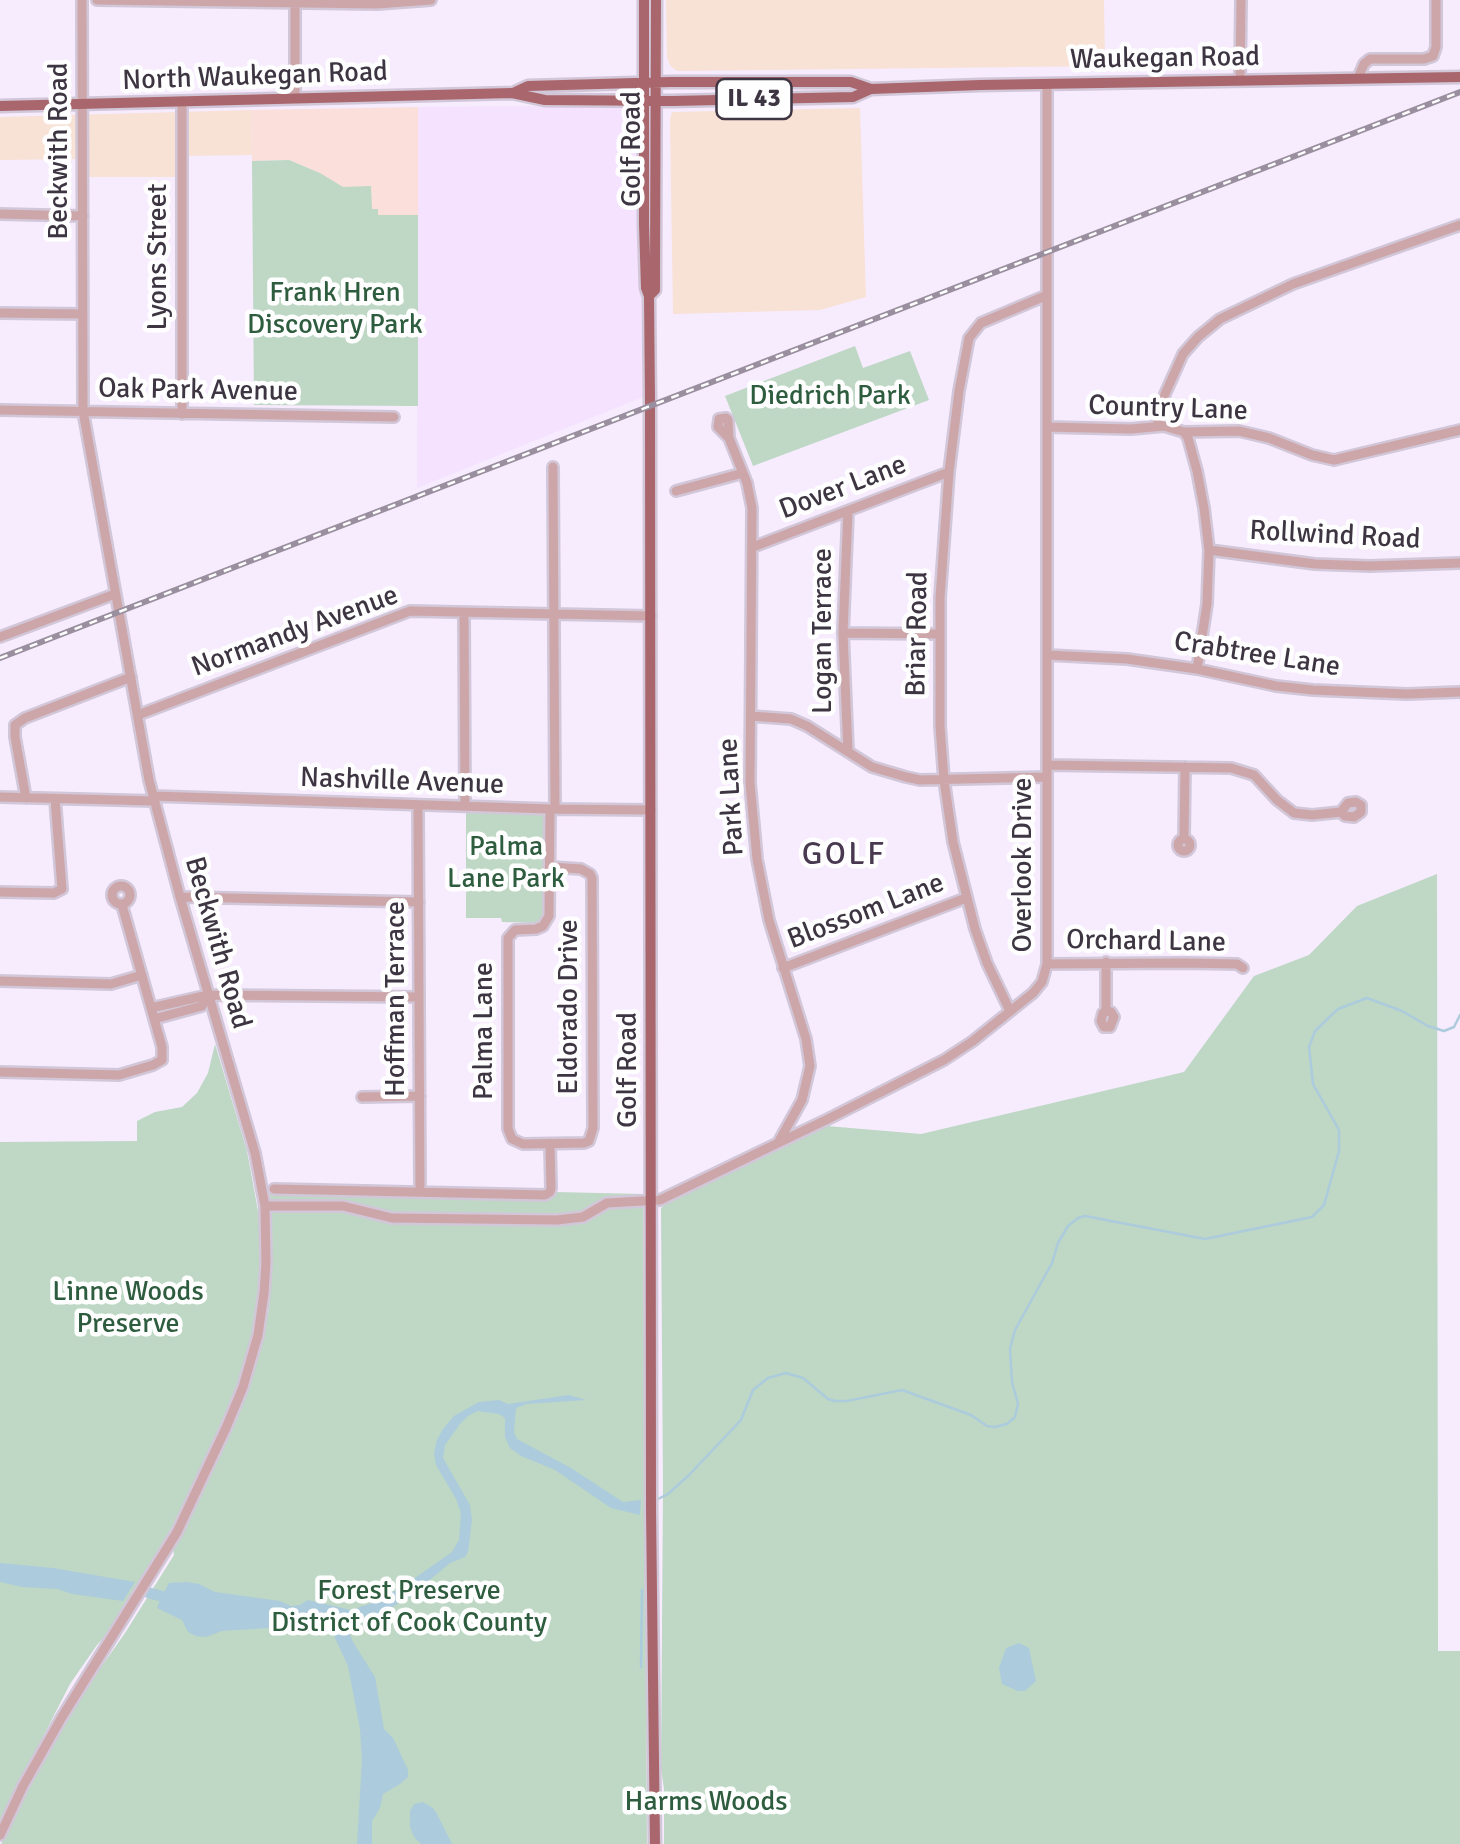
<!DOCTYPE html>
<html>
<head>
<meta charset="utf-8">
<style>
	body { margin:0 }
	canvas { display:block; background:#f7ebfe }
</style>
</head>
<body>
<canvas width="1460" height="1844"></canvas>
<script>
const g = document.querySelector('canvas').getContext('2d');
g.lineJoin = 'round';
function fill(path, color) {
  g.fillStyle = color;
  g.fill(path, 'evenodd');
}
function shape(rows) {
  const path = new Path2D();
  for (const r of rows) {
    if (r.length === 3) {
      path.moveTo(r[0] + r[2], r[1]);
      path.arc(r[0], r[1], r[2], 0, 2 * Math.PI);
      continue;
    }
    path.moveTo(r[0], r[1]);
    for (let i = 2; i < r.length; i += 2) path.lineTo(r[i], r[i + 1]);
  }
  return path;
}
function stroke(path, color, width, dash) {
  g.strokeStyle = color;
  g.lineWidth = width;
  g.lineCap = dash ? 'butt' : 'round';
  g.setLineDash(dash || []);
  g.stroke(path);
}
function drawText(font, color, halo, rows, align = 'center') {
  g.font = font + ' Signika,sans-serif';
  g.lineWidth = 9;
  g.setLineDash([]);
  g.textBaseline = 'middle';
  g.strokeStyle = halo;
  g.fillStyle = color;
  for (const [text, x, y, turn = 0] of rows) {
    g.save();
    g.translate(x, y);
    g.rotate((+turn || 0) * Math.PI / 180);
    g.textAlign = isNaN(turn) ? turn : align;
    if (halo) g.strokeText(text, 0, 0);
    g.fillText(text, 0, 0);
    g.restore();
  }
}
const commercial = shape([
	[666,0,1104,0,1105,66,677,71,671,67,667,58],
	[860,108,866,297,820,310,673,314,670,120,672,112],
	[251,110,252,155,181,156,181,177,81,177,80,159,0,160,0,117]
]);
const built = shape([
	[638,105,643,397,417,488,418,107]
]);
const education = shape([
	[418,107,418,215,378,215,320,173,289,160,252,161,251,110]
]);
const green = shape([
	[289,160,320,173,343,187,371,186,372,209,378,209,378,215,418,215,418,406,254,405,252,161],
	[855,346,863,368,910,351,929,400,753,466,725,396],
	[466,813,542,814,545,816,546,908,544,918,539,923,502,922,501,918,466,918],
	[1437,874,1438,1651,1460,1651,1460,1844,664,1844,664,1789,661,1769,663,1488,661,1208,672,1199,827,1126,921,1134,1184,1072,1254,976,1309,955,1357,906],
	[215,1044,247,1151,259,1216,259,1288,252,1340,244,1367,231,1403,172,1527,108,1633,97,1645,70,1684,0,1821,0,1142,137,1141,137,1121,155,1112,182,1107,197,1093,208,1073],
	[555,1192,643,1194,647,1844,1,1844,65,1718,125,1633,174,1555,173,1549,238,1417,260,1353,269,1308,272,1258,270,1193,544,1200]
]);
const water = shape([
	[569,1395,586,1400,527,1404,516,1408,514,1432,517,1439,571,1468,623,1502,641,1500,640,1515,611,1508,555,1470,521,1456,510,1448,505,1437,505,1418,499,1414,478,1411,468,1416,460,1424,445,1445,443,1458,470,1505,472,1520,468,1552,465,1557,450,1563,408,1598,383,1612,348,1621,347,1627,353,1642,375,1677,384,1729,393,1738,408,1770,408,1777,400,1784,383,1794,380,1808,372,1821,372,1844,357,1844,362,1760,360,1729,348,1666,328,1623,320,1618,304,1617,283,1627,222,1631,206,1637,196,1636,188,1632,182,1620,157,1608,160,1600,169,1583,187,1582,199,1584,215,1592,280,1601,291,1606,300,1605,308,1600,351,1610,375,1602,405,1585,452,1552,459,1540,461,1513,456,1499,436,1465,434,1453,437,1440,443,1429,454,1416,479,1402,499,1400,508,1404],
	[0,1563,53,1568,135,1582,123,1601,72,1594,58,1589,22,1587,0,1582],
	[1019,1643,1029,1648,1036,1681,1025,1691,1018,1691,1002,1684,999,1668,1006,1648],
	[423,1802,433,1808,437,1814,452,1844,421,1844,414,1837,410,1827,410,1811,414,1804]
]);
const stream = shape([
	[656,1500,668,1494,689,1475,741,1420,753,1390,768,1378,786,1373,803,1378,828,1399,835,1401,847,1401,902,1390,971,1415,987,1426,995,1427,1007,1424,1015,1417,1018,1404,1012,1382,1010,1349,1015,1330,1052,1263,1058,1243,1068,1226,1078,1218,1085,1216,1205,1239,1312,1217,1324,1205,1339,1151,1339,1130,1313,1084,1309,1047,1315,1031,1338,1009,1367,998,1402,1011,1428,1026,1444,1031,1454,1027,1460,1015],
	[641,1667,642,1590]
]);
const river = shape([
	[149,1593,173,1599]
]);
const minor = shape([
	[97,0,377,4,431,0],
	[1358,78,1364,64,1370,59,1424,59,1433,56,1436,47,1436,0],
	[1240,81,1241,0],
	[295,98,295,0],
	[182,101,182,414],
	[0,214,83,216],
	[0,313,83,314],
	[0,410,394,417],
	[1157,426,1165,394,1183,354,1198,337,1220,319,1293,284,1460,225],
	[1047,427,1131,429,1164,426,1184,432,1239,431,1269,438,1312,455,1334,460,1460,430],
	[1184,432,1188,438,1197,471,1204,508,1209,550,1207,604,1197,669],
	[729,438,728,420,726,418,719,419,718,427,729,438,747,483,752,508,750,783,757,859,769,920,806,1039,810,1066,802,1100,778,1143],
	[553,467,555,809],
	[676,491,743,473],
	[848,511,843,633,848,752],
	[753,547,949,472],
	[1209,550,1315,564,1370,566,1460,563],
	[464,613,465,806],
	[843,633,939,634],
	[0,637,115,594],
	[1047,655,1127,659,1197,669,1276,686,1313,690,1407,694,1460,692],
	[138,715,410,611,651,616],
	[751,716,791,719,807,726,872,767,906,777,920,780,1047,777],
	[1047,765,1231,768,1254,775,1277,800,1294,813,1312,815,1341,812,1345,816,1354,817,1361,812,1361,805,1356,802,1348,803,1341,812],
	[153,796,550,809,651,810],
	[0,797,154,801],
	[26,798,15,737,15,725,25,718,131,677],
	[418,805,420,1192],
	[550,809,549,916,543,926,536,929,515,930,508,938,508,1129,512,1139,523,1144,584,1143,589,1141,593,1128,592,878,590,874,581,869,551,867],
	[1184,838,1185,767],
	[1184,845,6],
	[121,895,9],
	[0,892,54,893,62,889,55,799],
	[180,897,419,902],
	[1106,962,1106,1011,1103,1013,1101,1021,1104,1027,1110,1027,1114,1017,1111,1012,1106,1011],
	[1047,964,1184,963,1237,964,1243,968],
	[783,968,966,898],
	[0,981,111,984,142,975],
	[151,1008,208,995,419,997],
	[1010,1011,987,963,975,929,953,842,944,780,940,726,940,598,949,472,959,391,969,338,981,323,1045,296],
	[154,1019,202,1006,208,995],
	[0,1072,119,1075,153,1065,162,1060,162,1047,122,905],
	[362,1097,420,1096],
	[274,1189,545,1195,550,1192,551,1188,550,1145],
	[265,1206,343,1206,392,1218,557,1220,583,1217,607,1203,660,1200,830,1118,944,1060,973,1041,1033,993,1042,982,1047,964,1047,84],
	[0,1835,23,1786,62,1717,177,1532,226,1428,243,1387,258,1335,264,1293,266,1263,265,1206,255,1153,180,897,149,780,83,411,82,0]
]);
const major = shape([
	[644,0,644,224,646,288,649,296,650,401,651,1509,655,1844],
	[513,93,528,86,670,82,851,82,871,89],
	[0,106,512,93,545,100,673,101,853,97,871,89,980,85,1460,77],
	[649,296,655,290,655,266,656,0]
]);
const rail = shape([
	[0,658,1460,92]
]);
const shields = [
	[754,99,75]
];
const shieldNames = [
	["IL 43",754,99]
];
const streetNames = [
	["Waukegan Road",1165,59,-1],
	["North Waukegan Road",255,77,-2],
	["Golf Road",633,149,-90],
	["Beckwith Road",60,151,-90],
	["Lyons Street",159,257,-90],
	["Oak Park Avenue",198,391,1],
	["Country Lane",1168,409,2],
	["Dover Lane",843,488,-21],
	["Rollwind Road",1335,536,3],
	["Logan Terrace",824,631,-90],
	["Normandy Avenue",295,632,-20],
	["Briar Road",918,634,-89],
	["Crabtree Lane",1257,655,9],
	["Nashville Avenue",402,782,2],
	["Park Lane",732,797,-93],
	["Overlook Drive",1024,865,-90],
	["Blossom Lane",866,912,-21],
	["Orchard Lane",1146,942,1],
	["Beckwith Road",217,943,74],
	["Hoffman Terrace",397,999,-90],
	["Eldorado Drive",570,1007,-90],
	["Palma Lane",485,1031,-90],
	["Golf Road",629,1070,-90]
];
const parkNames = [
	["Frank Hren",335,294],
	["Discovery Park",335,326],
	["Diedrich Park",830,397],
	["Palma",506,848],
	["Lane Park",506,880],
	["Linne Woods",128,1293],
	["Preserve",128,1325],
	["Forest Preserve",409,1592],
	["District of Cook County",409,1624],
	["Harms Woods",706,1803]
];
const quarterNames = [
	["GOLF",844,856]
];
fill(commercial, '#f8e1d5');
fill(built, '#f4e2ff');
fill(education, '#fadfdb');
fill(green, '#bed8c5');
fill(water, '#accbdc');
stroke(stream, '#accbdc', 2.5);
stroke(river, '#accbdc', 11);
stroke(minor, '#d2c7d8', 14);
stroke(major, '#d2c7d8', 15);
stroke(minor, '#cda6a9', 9);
stroke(major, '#a9676d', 10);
stroke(rail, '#998f9e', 6);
stroke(rail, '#fefefe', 2.5, [8]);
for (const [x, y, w] of shields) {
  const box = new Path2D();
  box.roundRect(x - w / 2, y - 20, w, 40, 8);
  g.fillStyle = '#fefefe';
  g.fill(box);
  stroke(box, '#3d3541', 2.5);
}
drawText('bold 25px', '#3d3541', null, shieldNames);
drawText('28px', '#3d3541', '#fefefe', streetNames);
drawText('28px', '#2e5c3e', '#fefefe', parkNames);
g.letterSpacing = '2.5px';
drawText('32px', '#483850', '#fefefe', quarterNames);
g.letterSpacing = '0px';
</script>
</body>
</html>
